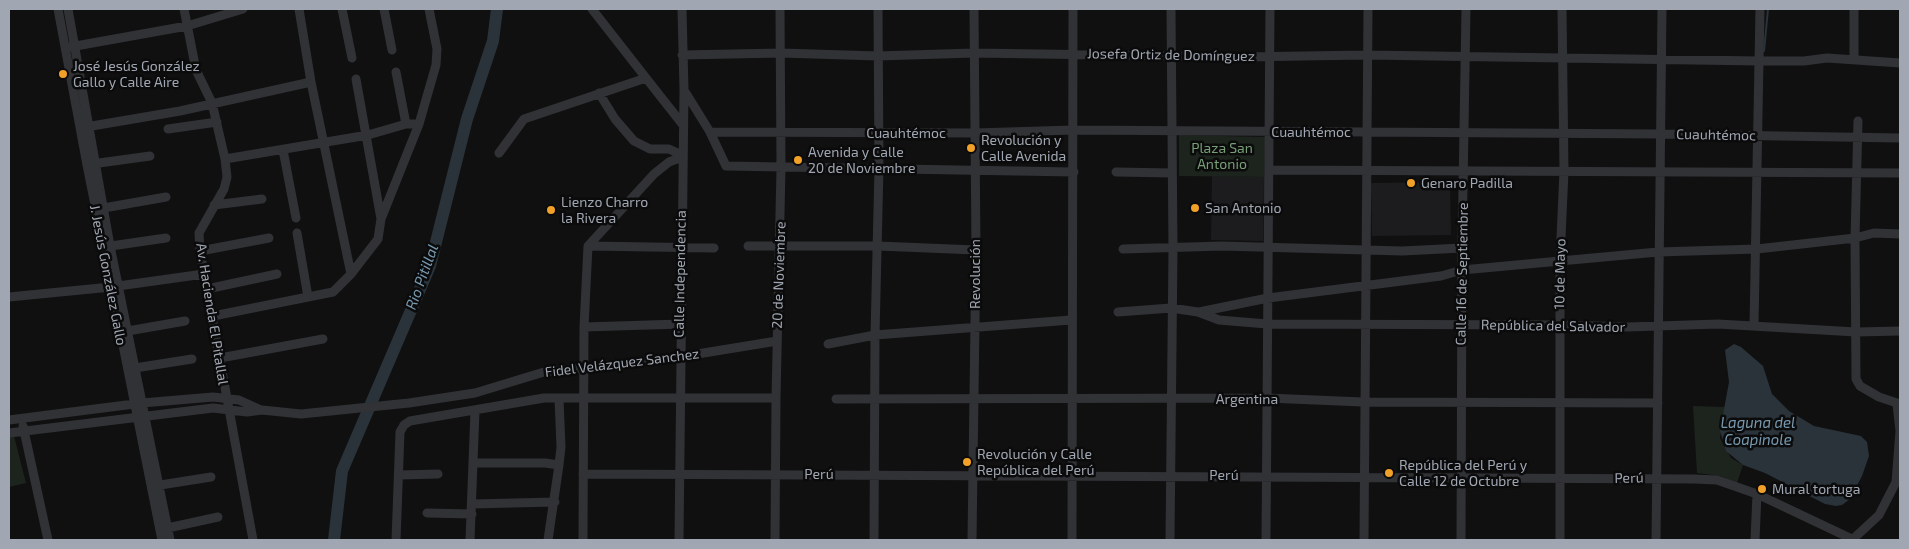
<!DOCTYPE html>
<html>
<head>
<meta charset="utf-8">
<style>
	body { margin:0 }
	#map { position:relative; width:1909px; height:549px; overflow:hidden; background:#101011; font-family:"Exo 2",sans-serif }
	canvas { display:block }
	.frame { position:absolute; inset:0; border:10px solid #a1a7b2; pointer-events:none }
</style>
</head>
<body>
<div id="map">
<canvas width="1909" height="549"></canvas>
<div class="frame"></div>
</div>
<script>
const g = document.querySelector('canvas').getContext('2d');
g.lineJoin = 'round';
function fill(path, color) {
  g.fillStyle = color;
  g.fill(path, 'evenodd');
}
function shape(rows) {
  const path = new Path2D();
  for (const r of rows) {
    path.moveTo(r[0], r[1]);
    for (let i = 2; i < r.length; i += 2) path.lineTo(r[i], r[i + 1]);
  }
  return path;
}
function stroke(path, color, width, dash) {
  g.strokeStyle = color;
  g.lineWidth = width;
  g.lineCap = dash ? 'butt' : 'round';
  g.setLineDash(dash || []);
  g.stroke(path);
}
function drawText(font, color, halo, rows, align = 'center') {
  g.font = font + ' "Exo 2",sans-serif';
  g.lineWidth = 5;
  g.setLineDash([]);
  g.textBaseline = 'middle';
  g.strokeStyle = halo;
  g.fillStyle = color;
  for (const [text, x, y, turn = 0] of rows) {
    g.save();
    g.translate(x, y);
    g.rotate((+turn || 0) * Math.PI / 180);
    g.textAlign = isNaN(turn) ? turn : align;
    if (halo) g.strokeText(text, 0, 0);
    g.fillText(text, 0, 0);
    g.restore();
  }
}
const built = shape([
	[1212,176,1264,177,1263,241,1211,240],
	[1450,182,1451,235,1372,236,1371,183]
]);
const green = shape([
	[1179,135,1265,137,1264,177,1179,176],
	[1693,406,1725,407,1720,438,1731,458,1743,465,1737,483,1720,476,1697,473],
	[9,436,14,436,26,483,9,487]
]);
const water = shape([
	[1734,344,1741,347,1763,366,1772,394,1789,411,1814,426,1861,436,1867,442,1869,456,1862,476,1850,499,1842,505,1836,506,1825,504,1765,473,1743,465,1726,451,1720,431,1729,382,1725,350]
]);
const stream = shape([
	[1764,51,1768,9]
]);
const river = shape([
	[334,540,342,471,430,266,467,119,493,41,497,9]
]);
const minor = shape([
	[58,9,87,165,162,540],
	[68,9,110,246,170,540],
	[184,9,196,70,212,103,225,159,227,177,224,189,199,233,200,251,253,540],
	[342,9,352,58],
	[384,9,392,50],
	[592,9,646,78],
	[1854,9,1854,58],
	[70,47,187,26,243,9],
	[682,55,781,53,878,56,974,53,1240,57,1367,55,1759,61,1804,61,1827,58,1900,63],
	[396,72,406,124],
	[684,90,710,132,975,133,1073,130,1660,134,1900,138],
	[599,93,615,119,634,141,650,149,669,149,682,155],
	[1858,121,1855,238,1856,379,1860,386,1879,397,1900,404],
	[86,127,180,111,311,82],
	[168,129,217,122],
	[710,132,726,166,1074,172],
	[283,150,296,218],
	[499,153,524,119,646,78,683,125],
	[225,159,368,135,406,124,419,124],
	[92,164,150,156],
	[1270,170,1900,173],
	[1116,172,1172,173],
	[214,205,262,199],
	[98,209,166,197],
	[381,219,419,124,436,65,437,49,429,9],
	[297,233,308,297],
	[588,246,714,248],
	[748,246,878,246,976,250],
	[104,247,166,238],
	[1123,249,1222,246,1402,251,1462,248],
	[200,251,269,238],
	[351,274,378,239,381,219,356,79],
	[207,289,277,274],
	[9,297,111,287,204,274],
	[1118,312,1171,308,1198,312,1219,320,1267,324,1560,325,1628,327,1718,324,1856,332,1900,331],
	[1199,312,1268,298,1441,276,1462,270,1658,252,1757,249,1855,238,1874,233,1900,234],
	[213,316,333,292,351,274,311,82,299,9],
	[1754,325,1760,9],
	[584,327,681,324],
	[122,332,185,321],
	[828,344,875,335,1071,320],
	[220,358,323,339],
	[135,368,192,359],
	[559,399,561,447,559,465],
	[836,399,1267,398,1363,402,1658,403],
	[9,420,142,403,213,397,239,400,261,410],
	[23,426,48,540],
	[9,433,213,408,247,412,262,410,301,414,409,403,475,393,544,372,679,357,777,341],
	[473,463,545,463,559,465,548,540],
	[583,474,1694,479,1717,480,1757,494,1852,539],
	[399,475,438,474],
	[154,486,211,477],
	[472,504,555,502],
	[427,513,472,514],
	[163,529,218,517],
	[396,540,400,432,404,425,410,421,544,398,776,398],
	[470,540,475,411],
	[583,540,584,327,588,246,654,174,669,162,682,157],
	[679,540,684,90,682,9],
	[775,540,776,398,781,168,780,9],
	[874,540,875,335,879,168,878,9],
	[972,540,976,250,974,9],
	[1072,540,1073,9],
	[1170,540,1173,249,1171,9],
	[1266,540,1270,9],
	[1364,540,1368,9],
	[1461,540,1462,248,1466,9],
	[1560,540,1560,260,1564,171,1562,9],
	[1656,540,1662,9],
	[1755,540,1757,494],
	[1852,540,1879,515,1896,482,1900,431,1897,404]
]);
const markers = [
	[63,74,5,"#f1a128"],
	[971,148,5,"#f1a128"],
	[798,160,5,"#f1a128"],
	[1411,183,5,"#f1a128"],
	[1195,208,5,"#f1a128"],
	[551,210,5,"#f1a128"],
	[967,462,5,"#f1a128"],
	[1389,473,5,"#f1a128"],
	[1762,489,5,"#f1a128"]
];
const streetNames = [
	["Josefa Ortiz de Domínguez",1171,55,1],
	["Cuauhtémoc",1311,132],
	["Cuauhtémoc",906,133],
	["Cuauhtémoc",1716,135,1],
	["Calle Independencia",680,274,-89],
	["Revolución",975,274,-90],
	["Calle 16 de Septiembre",1462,274,-89],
	["10 de Mayo",1560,274,-89],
	["J. Jesús González Gallo",108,275,79],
	["20 de Noviembre",779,275,-88],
	["Av. Hacienda El Pitallal",212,314,81],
	["República del Salvador",1553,326,1],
	["Fidel Velázquez Sanchez",622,363,-7],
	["Argentina",1247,399],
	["Perú",819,474],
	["Perú",1224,475],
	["Perú",1629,478,-1]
];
const poiNames = [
	["José Jesús González",73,66],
	["Gallo y Calle Aire",73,82],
	["Revolución y",981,140],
	["Calle Avenida",981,156],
	["Avenida y Calle",808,152],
	["20 de Noviembre",808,168],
	["Genaro Padilla",1421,183],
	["Lienzo Charro",561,202],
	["la Rivera",561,218],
	["San Antonio",1205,208],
	["Revolución y Calle",977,454],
	["República del Perú",977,470],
	["República del Perú y",1399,465],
	["Calle 12 de Octubre",1399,481],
	["Mural tortuga",1772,489]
];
const parkNames = [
	["Plaza San",1222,148],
	["Antonio",1222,164]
];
const waterNames = [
	["Rio Pitillal",422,277,-70],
	["Laguna del",1758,423],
	["Coapinole",1758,440]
];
fill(built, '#1c1c1e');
fill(green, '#1c241d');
fill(water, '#293339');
stroke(stream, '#293339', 2);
stroke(river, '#293339', 12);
stroke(minor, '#313236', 9);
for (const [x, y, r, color] of markers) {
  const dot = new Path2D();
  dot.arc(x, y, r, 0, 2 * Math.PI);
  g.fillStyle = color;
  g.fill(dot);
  stroke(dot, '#0b0b0c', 2);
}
drawText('14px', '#a1a7b2', '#0b0b0c', streetNames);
drawText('14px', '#a1a7b2', '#0b0b0c', poiNames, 'left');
drawText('14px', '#779e77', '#0b0b0c', parkNames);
drawText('italic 15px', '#7798ae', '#0b0b0c', waterNames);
</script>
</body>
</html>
